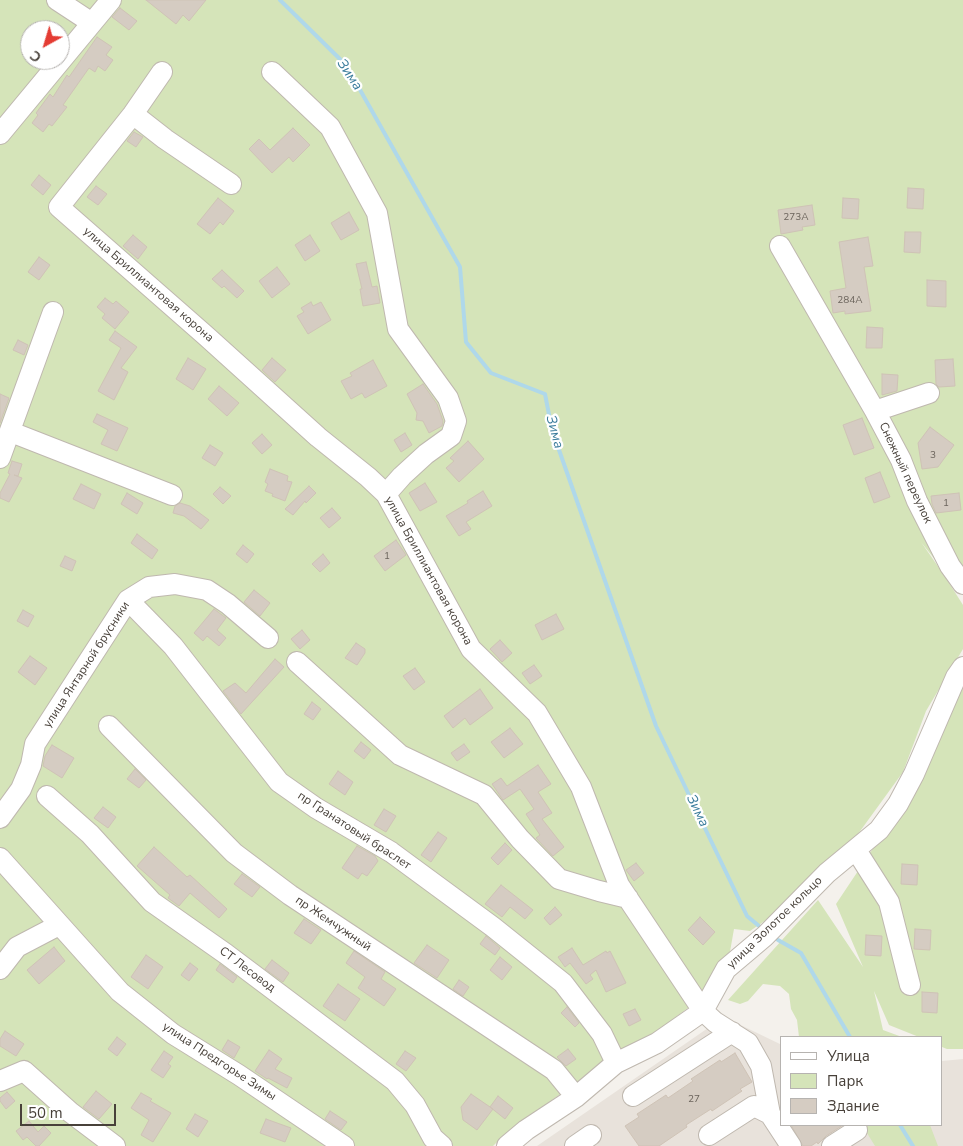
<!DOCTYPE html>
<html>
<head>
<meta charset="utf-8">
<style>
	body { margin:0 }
	#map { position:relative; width:963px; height:1146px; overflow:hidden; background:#f4f1ec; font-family:"Nunito Sans",sans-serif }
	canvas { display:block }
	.legend { position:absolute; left:780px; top:1036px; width:162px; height:90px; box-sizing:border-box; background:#fff; border:1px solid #b6b3b0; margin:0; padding:6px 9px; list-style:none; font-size:15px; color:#48413a }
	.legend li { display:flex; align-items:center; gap:10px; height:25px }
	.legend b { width:25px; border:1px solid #b6b3b0 }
	.north { position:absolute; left:20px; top:20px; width:50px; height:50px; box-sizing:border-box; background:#fff; border:1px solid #b6b3b0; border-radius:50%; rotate:219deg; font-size:14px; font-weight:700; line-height:20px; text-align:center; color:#48413a }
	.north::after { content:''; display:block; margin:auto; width:18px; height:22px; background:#e43c33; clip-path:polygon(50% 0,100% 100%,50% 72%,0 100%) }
	.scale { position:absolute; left:20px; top:1104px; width:96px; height:22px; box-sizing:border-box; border:2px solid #48413a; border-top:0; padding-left:6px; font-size:15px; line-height:18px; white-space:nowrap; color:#48413a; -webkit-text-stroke:4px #fff; paint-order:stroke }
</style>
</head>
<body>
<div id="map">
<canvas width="963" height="1146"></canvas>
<ul class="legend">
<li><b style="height:6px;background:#fff"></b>Улица</li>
<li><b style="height:14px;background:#d5e4b9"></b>Парк</li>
<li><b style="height:14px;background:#d5ccc2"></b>Здание</li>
</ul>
<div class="north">С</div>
<div class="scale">50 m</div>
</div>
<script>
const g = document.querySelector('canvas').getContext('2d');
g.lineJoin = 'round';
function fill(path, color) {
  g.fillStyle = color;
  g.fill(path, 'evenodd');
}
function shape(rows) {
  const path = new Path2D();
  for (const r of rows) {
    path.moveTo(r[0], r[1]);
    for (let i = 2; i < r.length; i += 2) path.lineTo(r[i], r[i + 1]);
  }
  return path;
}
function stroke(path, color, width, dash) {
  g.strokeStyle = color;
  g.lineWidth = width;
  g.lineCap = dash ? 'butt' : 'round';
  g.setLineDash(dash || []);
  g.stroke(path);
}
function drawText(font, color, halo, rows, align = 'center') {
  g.font = font + ' "Nunito Sans",sans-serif';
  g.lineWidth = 4.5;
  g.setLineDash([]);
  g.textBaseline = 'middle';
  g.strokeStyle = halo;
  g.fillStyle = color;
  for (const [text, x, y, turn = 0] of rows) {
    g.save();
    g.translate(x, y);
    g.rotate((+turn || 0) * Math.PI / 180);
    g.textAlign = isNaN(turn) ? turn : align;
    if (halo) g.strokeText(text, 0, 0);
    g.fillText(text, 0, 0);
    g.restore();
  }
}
const residential = shape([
	[724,1017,782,1045,782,1125,942,1125,942,1061,963,1059,963,1146,537,1146]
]);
const green = shape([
	[0,0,963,0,963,595,921,542,944,575,963,605,963,649,926,711,903,772,858,834,769,918,750,931,734,929,728,963,692,1005,638,1045,563,1092,505,1134,493,1146,0,1146],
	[30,30,60,30,60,60,30,60],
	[963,685,963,1049,947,1049,942,1047,942,1037,919,1037,889,1025,874,991,883,1030,902,1037,799,1037,797,1020,791,1009,789,994,780,986,763,984,748,1001,740,1004,728,1000,818,900,863,967,836,904,886,829],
	[862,1125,930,1125,938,1146,875,1146]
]);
const stream = shape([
	[280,0,346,65,460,267,466,342,491,373,545,394,552,430,656,726,747,916,759,926],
	[778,940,801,953,850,1037],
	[900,1125,913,1146]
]);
const building = shape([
	[146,0,206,0,189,21,183,15,176,24,146,0],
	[120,8,137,21,129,30,112,17,120,8],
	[97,37,112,47,106,55,113,60,105,71,98,66,95,72,89,68,63,105,67,107,52,126,49,124,43,132,32,123,38,115,36,113,50,94,53,97,67,75,69,77,97,37],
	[293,128,310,145,293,162,289,157,272,173,249,149,259,139,270,150,293,128],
	[134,132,143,137,136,147,127,141,134,132],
	[39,175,51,185,43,195,31,185,39,175],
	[96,186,107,194,98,205,87,197,96,186],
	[908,188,924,189,923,209,907,208,908,188],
	[218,198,234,211,223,225,220,222,210,234,197,224,218,198],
	[843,198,859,199,858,219,842,218,843,198],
	[812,205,815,225,802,227,803,230,781,234,778,210,812,205],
	[349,212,359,230,341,240,331,223,349,212],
	[905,232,921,232,920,253,904,252,905,232],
	[133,235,147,247,138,259,123,246,133,235],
	[310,235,320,251,305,261,295,245,310,235],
	[868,237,873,266,864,267,871,311,845,314,845,311,833,313,830,291,846,288,839,242,868,237],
	[39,257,50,265,39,280,28,272,39,257],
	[366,262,372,287,377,286,380,303,363,306,360,289,362,289,356,264,366,262],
	[277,267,290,284,272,298,259,281,277,267],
	[222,270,244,291,237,298,224,286,222,288,212,279,222,270],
	[927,280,946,281,946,307,927,306,927,280],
	[105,298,113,304,116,301,129,312,115,329,102,318,105,314,97,307,105,298],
	[311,302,313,306,321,302,331,320,308,334,297,316,304,312,301,308,311,302],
	[867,327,883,328,882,348,866,348,867,327],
	[115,331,137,347,121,368,128,372,114,400,98,391,121,348,109,340,115,331],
	[18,340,28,345,24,355,13,350,18,340],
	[188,358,206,369,193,390,176,379,188,358],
	[272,358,286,370,275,382,262,370,272,358],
	[953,359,955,386,939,387,936,384,935,360,953,359],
	[373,360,387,386,365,398,362,393,351,399,341,381,352,376,350,373,373,360],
	[882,374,898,375,897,391,882,395,882,374],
	[423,384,437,404,443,421,442,426,429,433,423,421,416,420,417,413,407,394,423,384],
	[219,386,239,403,227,416,208,399,219,386],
	[0,394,9,398,0,423,0,394],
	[97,414,128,428,117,451,101,444,108,430,93,422,97,414],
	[862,418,874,448,854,455,843,425,862,418],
	[930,427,954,445,938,467,922,469,918,443,930,427],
	[405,433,412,445,401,452,394,440,405,433],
	[262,434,272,445,262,454,252,443,262,434],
	[468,441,484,459,459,482,446,468,454,461,450,458,468,441],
	[210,445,223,453,215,466,202,458,210,445],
	[12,461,22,464,18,476,14,475,22,478,9,502,0,498,0,493,10,474,8,473,12,461],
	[270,469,288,476,287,481,292,482,285,501,272,496,273,494,265,491,268,484,265,482,270,469],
	[880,472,890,497,874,503,865,478,880,472],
	[425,483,437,502,420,511,409,493,425,483],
	[81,484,101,494,94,509,73,499,81,484],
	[309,486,316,493,306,503,305,501,293,515,285,509,309,486],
	[220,487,231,496,223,504,213,494,220,487],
	[483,491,492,506,466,522,471,529,459,536,446,516,468,503,467,501,483,491],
	[127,493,143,503,137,514,121,504,127,493],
	[959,493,961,510,936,513,932,504,931,496,959,493],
	[180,503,190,506,209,520,201,529,184,516,173,513,175,506,180,503],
	[332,508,341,518,329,528,320,518,332,508],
	[137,534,158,550,152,559,131,543,137,534],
	[396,540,406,555,385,571,374,556,396,540],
	[243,545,254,554,247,563,236,554,243,545],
	[323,554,330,563,320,572,312,564,323,554],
	[65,556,76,561,72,571,60,566,65,556],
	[254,590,270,603,260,616,244,602,254,590],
	[214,609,226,618,217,630,226,638,219,646,207,636,203,641,194,633,214,609],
	[23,610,34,616,28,627,17,621,23,610],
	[556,614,564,629,542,640,535,625,556,614],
	[302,630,310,640,300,649,291,639,302,630],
	[500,640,512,653,502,662,490,649,500,640],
	[356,643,365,649,365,653,357,665,345,658,356,643],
	[30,656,47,668,35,685,18,672,30,656],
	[275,659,284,667,241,714,223,691,235,683,246,693,275,659],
	[534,665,542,676,530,684,522,673,534,665],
	[415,668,425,682,414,690,403,676,415,668],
	[480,689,493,708,470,725,465,718,453,728,444,716,480,689],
	[312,702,321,709,313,720,304,714,312,702],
	[510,728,523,744,504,758,491,742,510,728],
	[361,742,371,750,364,759,354,751,361,742],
	[464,744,470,752,457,761,451,753,464,744],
	[52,745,74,758,62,778,43,766,45,756,52,745],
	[538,765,551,784,538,792,552,813,542,819,564,847,553,856,536,838,540,835,526,814,534,809,520,789,503,800,492,784,501,778,507,786,538,765],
	[135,769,146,780,139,788,127,779,135,769],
	[338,771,353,782,345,795,329,784,338,771],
	[103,807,116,817,108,828,94,818,103,807],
	[384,809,396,816,386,832,374,825,384,809],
	[438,832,447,838,431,862,421,855,438,832],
	[505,843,512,850,498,865,491,858,505,843],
	[357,846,375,856,378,861,367,876,362,873,358,879,342,868,357,846],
	[154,847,187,877,190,875,227,909,219,918,190,893,179,906,168,898,170,895,137,866,154,847],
	[636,863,644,873,634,881,626,870,636,863],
	[902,864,918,865,917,885,901,884,902,864],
	[242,874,260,887,252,897,234,884,242,874],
	[501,885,533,910,525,919,510,907,502,917,485,904,501,885],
	[555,907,562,915,550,925,544,918,555,907],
	[700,917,715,932,703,945,688,930,700,917],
	[304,919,321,930,311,944,294,933,304,919],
	[915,929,931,930,930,950,914,949,915,929],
	[866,935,882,936,881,956,865,955,866,935],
	[486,936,500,948,495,955,480,944,486,936],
	[427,945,449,960,437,978,414,963,427,945],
	[54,947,65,961,39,984,27,970,54,947],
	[572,948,583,965,606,951,607,953,610,951,626,983,606,992,596,970,590,975,593,979,586,984,570,963,565,967,558,957,572,948],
	[354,951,385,972,381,979,396,989,384,1006,358,988,365,977,346,963,354,951],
	[146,955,163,967,148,989,131,977,146,955],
	[500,957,512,967,502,980,490,970,500,957],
	[272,960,289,973,283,982,265,969,272,960],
	[190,963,198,969,189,981,181,975,190,963],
	[220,964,237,977,233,983,216,970,220,964],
	[459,980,469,987,463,996,453,989,459,980],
	[338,984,360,999,345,1021,323,1006,338,984],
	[922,992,938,993,937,1013,922,1012,922,992],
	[567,1007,579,1023,575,1027,561,1013,567,1007],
	[635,1009,641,1020,629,1026,623,1014,635,1009],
	[5,1031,24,1044,16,1056,0,1046,0,1039,5,1031],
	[117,1037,126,1044,117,1056,108,1049,117,1037],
	[228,1040,240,1047,234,1058,222,1050,228,1040],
	[568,1049,576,1059,566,1066,557,1057,568,1049],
	[269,1050,282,1059,275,1069,292,1078,287,1088,268,1078,267,1079,255,1071,269,1050],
	[164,1051,173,1057,168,1064,171,1066,163,1078,151,1070,164,1051],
	[405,1051,416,1058,406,1071,396,1064,405,1051],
	[735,1053,752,1082,740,1089,742,1091,712,1111,711,1109,686,1125,687,1127,659,1146,639,1146,625,1126,639,1117,637,1114,666,1095,668,1098,693,1081,691,1079,720,1060,721,1062,735,1053],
	[96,1091,112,1104,99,1119,83,1107,96,1091],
	[7,1092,15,1101,6,1109,0,1101,0,1098,7,1092],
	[141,1093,152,1099,150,1101,171,1113,153,1142,141,1135,149,1120,131,1108,141,1093],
	[471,1094,493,1109,477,1130,463,1120,461,1107,471,1094],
	[498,1096,513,1108,505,1119,490,1107,498,1096],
	[330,1111,347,1122,341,1130,325,1119,330,1111],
	[195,1114,208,1121,198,1137,186,1129,195,1114],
	[266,1119,291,1128,285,1142,260,1133,266,1119],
	[29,1121,38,1132,44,1126,51,1133,39,1146,36,1146,27,1137,23,1140,16,1131,29,1121],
	[791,1125,843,1125,826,1136,818,1144,817,1142,811,1146,803,1146,791,1125]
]);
const minor = shape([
	[57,0,92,23],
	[162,72,133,114,59,207,205,335,318,437,368,477,386,494,471,649,537,713,581,787,619,885,703,1011,715,1022,748,1043,761,1066,770,1114,791,1146],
	[272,72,330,127,377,213,398,329,448,398,456,421,451,436,426,454,402,476,386,494],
	[133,114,165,139,231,184],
	[0,134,111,0],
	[780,246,875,411],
	[929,393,875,411,901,460,917,501,950,566,963,584],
	[11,432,172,495],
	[0,458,53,312],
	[128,600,173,646,279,782,316,808,391,852,493,927,563,983,602,1034,616,1063],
	[297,662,400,755,484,795,520,839,559,879,599,891,628,898],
	[109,726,234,853,290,895,554,1070,576,1097],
	[47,796,90,834,152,902,226,954,395,1081,415,1105,433,1138,442,1146],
	[0,818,21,789,31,765,35,744,128,600,149,587,175,584,207,590,228,604,268,638],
	[856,850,889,902,910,985],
	[0,858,120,992,173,1034,239,1075,344,1146],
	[0,969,17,947,59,925],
	[0,1081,24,1071,70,1112,115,1146],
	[633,1096,732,1032],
	[709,1135,754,1106,770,1114],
	[507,1146,526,1130,576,1097,616,1063,657,1043,703,1011,726,969,765,936,827,873,879,830,898,804,914,774,956,677,963,667],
	[575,1146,591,1135],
	[832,1146,857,1130]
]);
const numberNames = [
	["273А",796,218],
	["284А",850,301],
	["3",933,456],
	["1",946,504],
	["1",387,557],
	["27",694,1100]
];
const streetNames = [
	["улица Бриллиантовая корона",148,285,41],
	["Снежный переулок",905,473,65],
	["улица Бриллиантовая корона",428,571,61],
	["улица Янтарной брусники",87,665,-57],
	["пр Гранатовый браслет",354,831,33],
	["улица Золотое кольцо",775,923,-44],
	["пр Жемчужный",333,924,34],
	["СТ Лесовод",247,970,37],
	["улица Предгорье Зимы",219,1062,33]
];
const waterNames = [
	["Зима",349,75,56],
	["Зима",554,432,75],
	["Зима",697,811,64]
];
fill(residential, '#e8e2db');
fill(green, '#d5e4b9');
stroke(stream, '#afd8ea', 4);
fill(building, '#d5ccc2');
stroke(building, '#cfc3b6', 1);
stroke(minor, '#bfb8af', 22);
stroke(minor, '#fff', 20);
drawText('10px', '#6b645c', null, numberNames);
drawText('12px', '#48413a', '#fff', streetNames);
drawText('italic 14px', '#397b9b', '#fff', waterNames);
</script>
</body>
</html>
